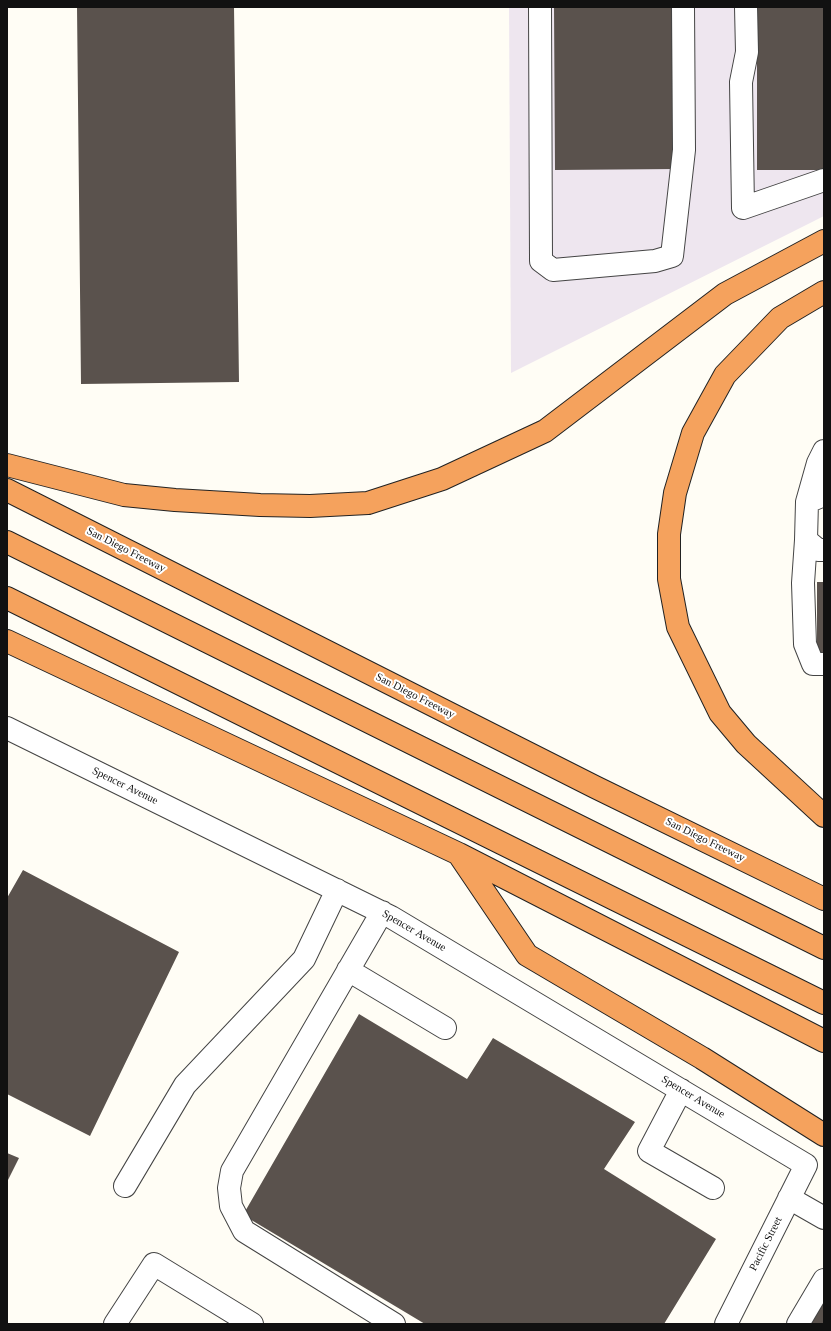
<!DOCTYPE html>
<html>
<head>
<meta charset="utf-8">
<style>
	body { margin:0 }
	#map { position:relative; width:831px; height:1331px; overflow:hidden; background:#fffdf5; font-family:"Times New Roman",serif }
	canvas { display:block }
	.frame { position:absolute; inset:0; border:8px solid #111; pointer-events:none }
</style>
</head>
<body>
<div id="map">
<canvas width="831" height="1331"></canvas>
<div class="frame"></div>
</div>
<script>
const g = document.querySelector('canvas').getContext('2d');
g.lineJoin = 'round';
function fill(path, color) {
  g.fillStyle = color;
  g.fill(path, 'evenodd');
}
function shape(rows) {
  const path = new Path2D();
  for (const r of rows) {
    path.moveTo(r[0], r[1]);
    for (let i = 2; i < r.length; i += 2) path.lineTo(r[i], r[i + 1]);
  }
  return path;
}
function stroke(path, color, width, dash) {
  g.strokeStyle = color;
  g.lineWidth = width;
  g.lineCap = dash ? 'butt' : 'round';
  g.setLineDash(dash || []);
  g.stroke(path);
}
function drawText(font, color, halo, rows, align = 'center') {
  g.font = font + ' "Times New Roman",serif';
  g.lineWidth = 4;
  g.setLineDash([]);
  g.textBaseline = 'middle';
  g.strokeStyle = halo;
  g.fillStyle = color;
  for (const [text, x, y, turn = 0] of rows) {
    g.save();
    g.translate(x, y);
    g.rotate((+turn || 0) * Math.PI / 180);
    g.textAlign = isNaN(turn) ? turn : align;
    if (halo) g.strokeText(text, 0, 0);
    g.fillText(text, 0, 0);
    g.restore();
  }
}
const industrial = shape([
	[509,7,824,7,824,216,511,373]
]);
const building = shape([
	[77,7,234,7,239,382,81,384],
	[554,7,674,7,676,169,555,170],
	[757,7,824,7,824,170,757,170],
	[817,582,824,582,824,653,817,653],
	[23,870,179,952,90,1136,7,1094,7,898],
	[359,1014,467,1079,493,1038,635,1122,604,1169,716,1239,664,1324,425,1324,243,1215],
	[7,1153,19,1158,7,1182],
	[824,1302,824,1324,811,1324]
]);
const minor = shape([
	[540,7,541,261,553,270,655,261,672,256,684,150,683,7],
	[746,7,747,52,741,82,743,208,824,180],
	[824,495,807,502,806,540,818,550,824,550],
	[807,502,818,463,824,451],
	[806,540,803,583,805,644,813,664,824,664],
	[7,728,391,917,806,1165,726,1324],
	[382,912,232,1171,229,1188,231,1206,244,1231,394,1324],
	[348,970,445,1028],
	[681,1090,649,1151,713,1188],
	[125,1186,185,1085,304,959,337,890],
	[789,1198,824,1218],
	[115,1324,154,1264,252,1324],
	[798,1324,824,1280]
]);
const highway = shape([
	[824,292,780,318,725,375,693,433,675,493,669,534,669,579,678,627,720,713,746,744,824,816],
	[7,465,124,495,175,500,260,505,310,506,368,503,442,479,545,431,725,294,824,241],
	[7,490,595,787,824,899],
	[7,542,824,948],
	[7,598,824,1003],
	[7,641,459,854,824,1041],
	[460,856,527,955,702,1058,824,1135]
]);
const streetNames = [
	["San Diego Freeway",126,550,27],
	["San Diego Freeway",415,696,27],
	["Spencer Avenue",125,786,26],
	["San Diego Freeway",705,840,26],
	["Spencer Avenue",414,931,30],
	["Spencer Avenue",693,1097,31],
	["Pacific Street",766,1244,-63]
];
fill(industrial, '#eee6ef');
fill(building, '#5a524d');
stroke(minor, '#444', 24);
stroke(highway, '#222', 24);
stroke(minor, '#fff', 22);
stroke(highway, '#f5a25d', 22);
drawText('11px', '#111', '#fff', streetNames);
</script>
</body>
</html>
